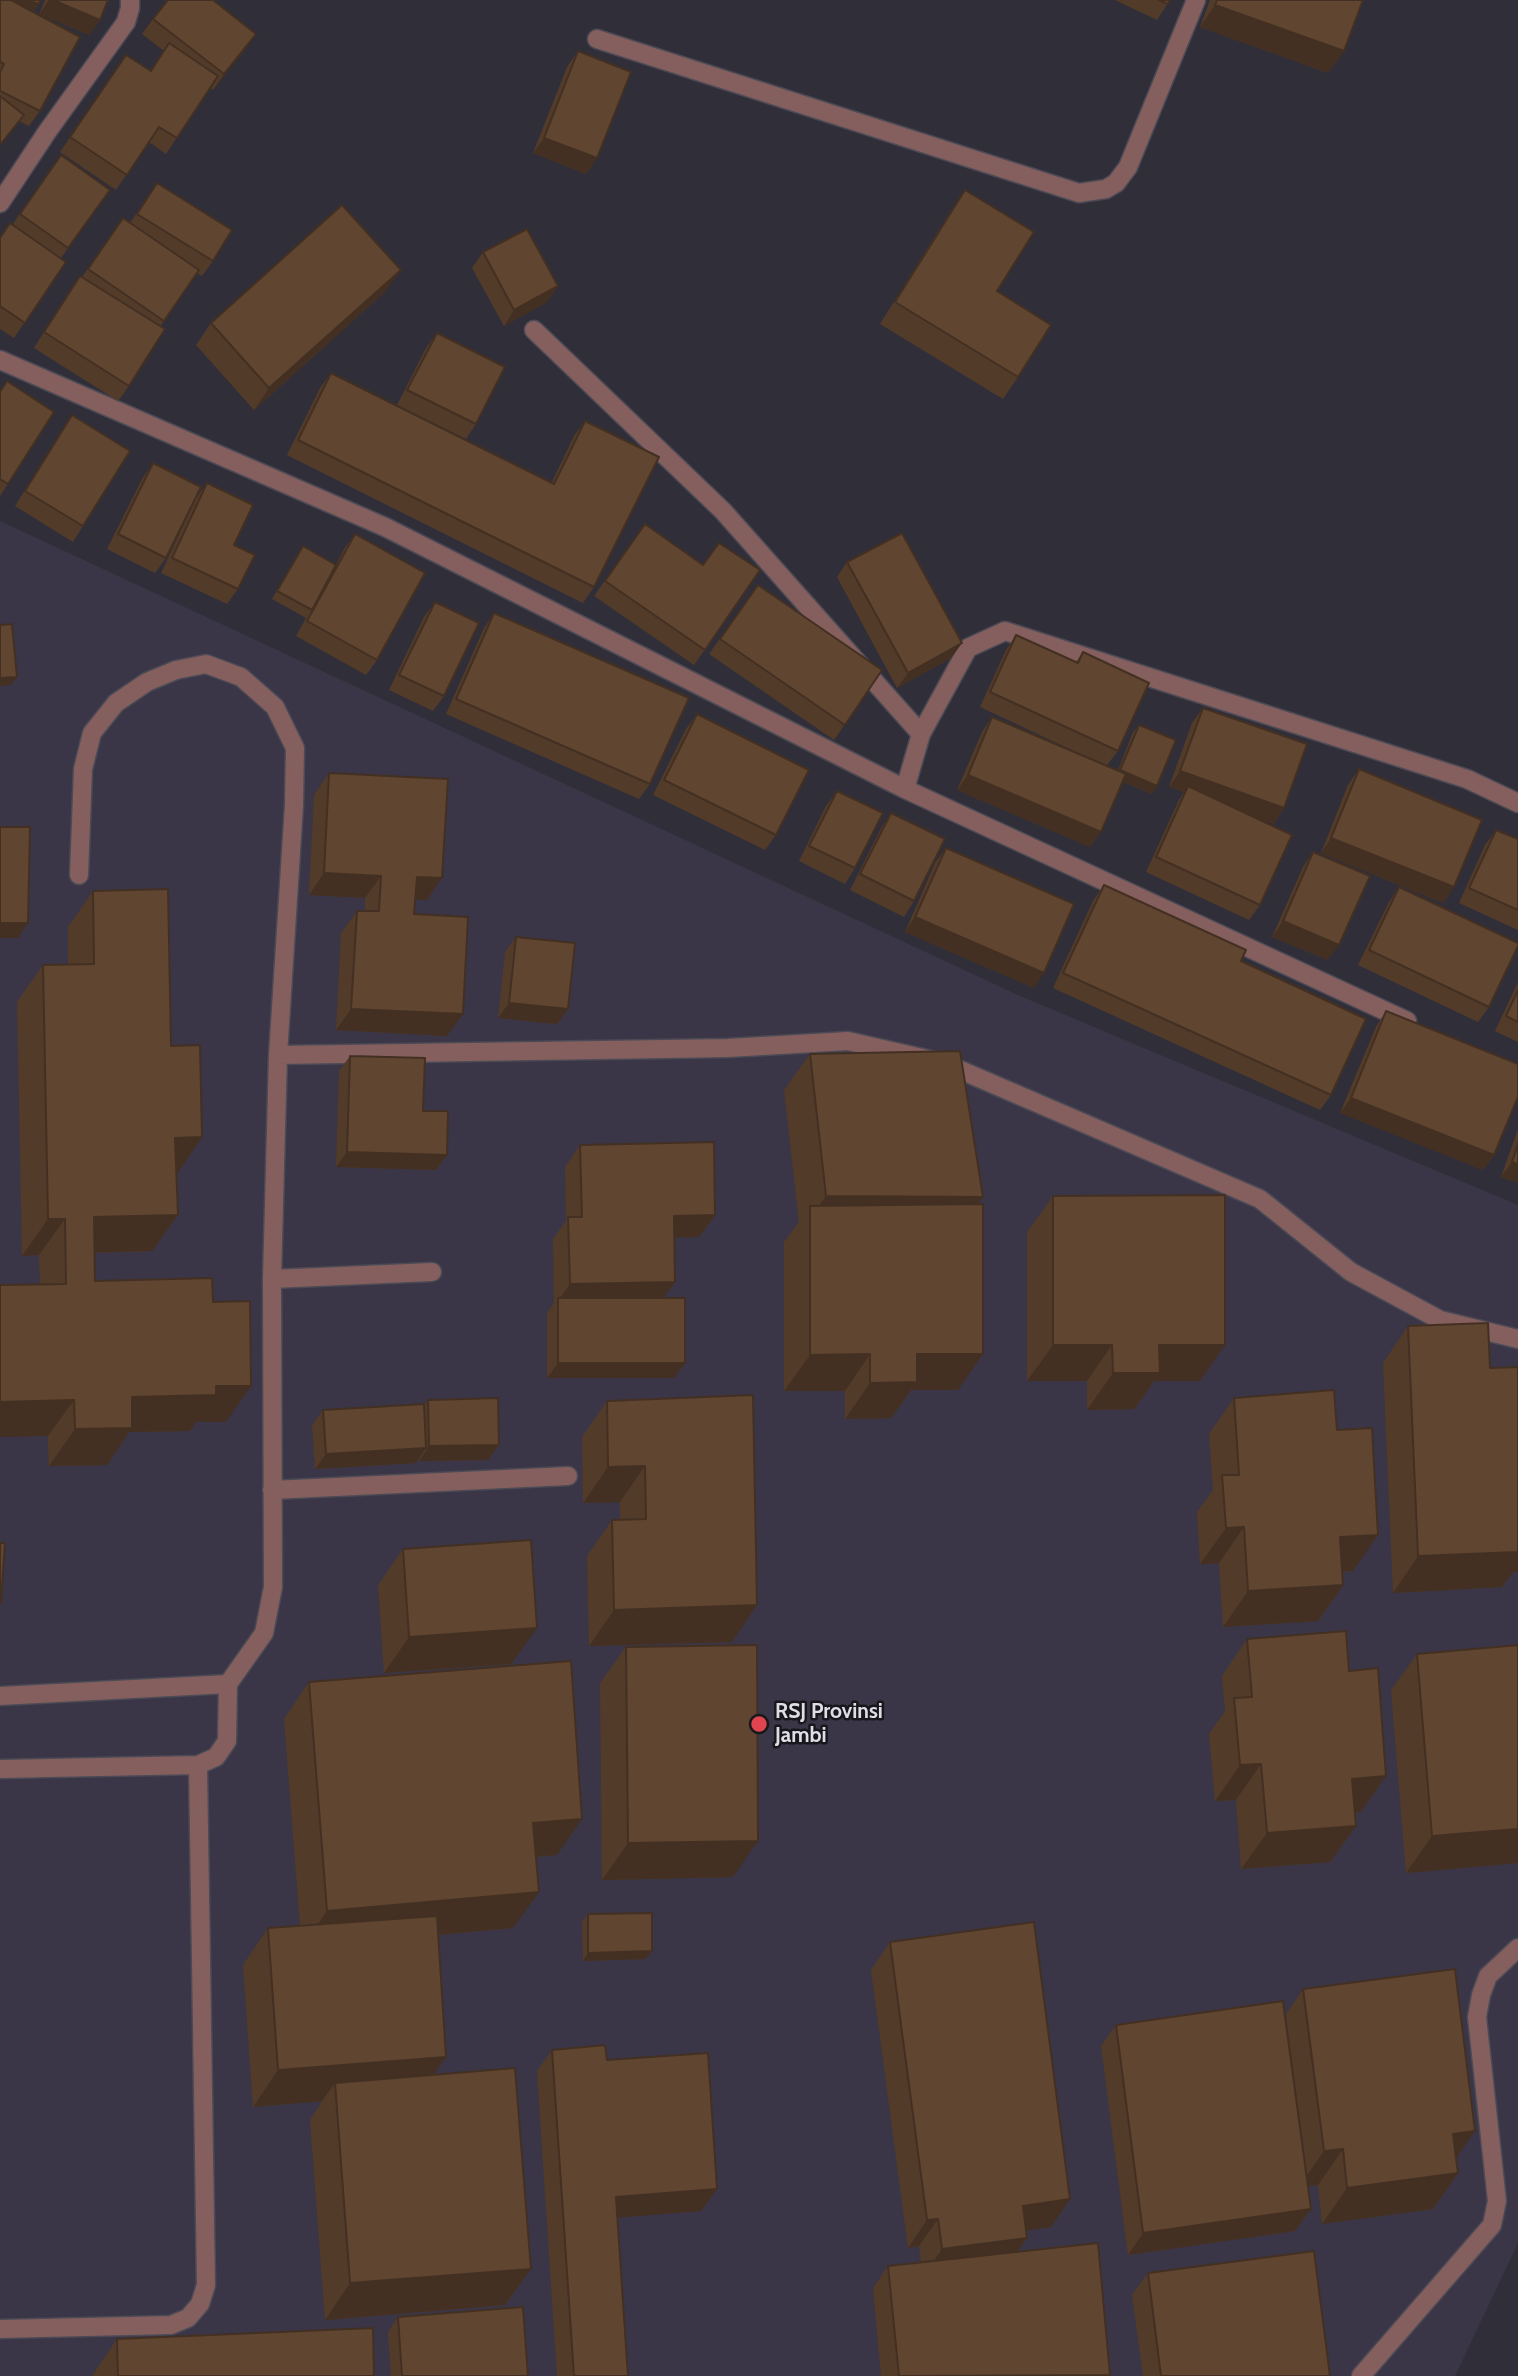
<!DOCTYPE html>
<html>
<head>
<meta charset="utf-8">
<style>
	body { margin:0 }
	canvas { display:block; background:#302e39 }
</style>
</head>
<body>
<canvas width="1518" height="2376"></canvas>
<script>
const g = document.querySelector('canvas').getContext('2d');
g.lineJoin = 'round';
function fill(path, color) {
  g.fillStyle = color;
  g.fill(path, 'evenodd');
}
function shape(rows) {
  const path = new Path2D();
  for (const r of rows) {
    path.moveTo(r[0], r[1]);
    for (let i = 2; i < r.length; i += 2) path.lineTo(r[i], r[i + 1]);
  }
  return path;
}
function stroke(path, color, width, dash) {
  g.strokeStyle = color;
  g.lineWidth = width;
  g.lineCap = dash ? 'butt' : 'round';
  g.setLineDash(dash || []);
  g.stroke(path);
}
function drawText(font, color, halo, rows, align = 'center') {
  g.font = font + ' Cabin,sans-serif';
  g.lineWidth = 5;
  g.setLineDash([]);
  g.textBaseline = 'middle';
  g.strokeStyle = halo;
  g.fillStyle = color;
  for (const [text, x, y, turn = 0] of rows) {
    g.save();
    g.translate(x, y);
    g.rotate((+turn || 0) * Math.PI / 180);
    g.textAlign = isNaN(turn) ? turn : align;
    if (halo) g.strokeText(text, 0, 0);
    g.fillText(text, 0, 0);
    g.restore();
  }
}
const built = shape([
	[0,521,1020,996,1518,1205,1518,2243,1455,2376,0,2376]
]);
const minor = shape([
	[597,39,1079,193,1106,189,1116,183,1128,167,1196,0],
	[0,203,47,132,126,22,130,8,130,0],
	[534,330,723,511,921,734],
	[0,360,385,527,905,789,1407,1021],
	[905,789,921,734,968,648,1005,631,1467,779,1518,803],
	[278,1055,728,1048,848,1041,944,1063,1260,1199,1351,1272,1440,1320,1518,1339],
	[272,1279,432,1272],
	[272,1490,568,1476],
	[0,1696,228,1684],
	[0,1769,198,1765,216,1757,227,1741,228,1684,264,1633,273,1587,272,1279,278,1055,294,805,295,748,275,707,241,677,206,664,176,670,147,682,116,703,92,733,83,769,79,875],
	[0,2329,171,2325,188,2318,200,2304,206,2285,198,1765],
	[1361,2376,1492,2225,1497,2201,1477,2017,1481,1995,1488,1976,1518,1948]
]);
const wall = shape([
	[0,0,39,4,33,12,40,111,29,126,19,121,0,146],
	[45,0,108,0,100,20,89,35,39,14],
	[1115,0,1170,0,1157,20],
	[1210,0,1363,0,1344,51,1328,73,1200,27],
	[153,19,256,34,213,90,210,87,166,154,149,142,116,190,60,152,126,55,150,71,164,51,142,34],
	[578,51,597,158,586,174,533,153,567,67],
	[61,155,110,190,61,258,66,262,14,338,0,329,0,237,12,225],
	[157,183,213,261,202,276,197,273,160,327,129,386,118,401,34,348,69,291,80,276,82,277,123,218,130,223],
	[965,190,997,291,1018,377,1003,399,880,324,950,212],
	[483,252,558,286,547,302,504,326,472,268],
	[385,292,254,410,196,345,211,323],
	[437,333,476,424,466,439,397,405,426,348],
	[331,373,552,482,574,436,585,421,594,587,583,603,287,455,320,388],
	[0,391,8,484,0,496],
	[72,415,83,526,73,542,15,506,61,431],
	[153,463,166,558,155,573,107,549,142,479],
	[207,483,234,545,238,589,227,604,161,573,196,498],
	[645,524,703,565,760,570,694,665,594,596],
	[355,534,377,660,366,675,296,636,306,618,272,599,303,546,336,565,344,549],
	[847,562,962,643,951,658,897,688,837,577],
	[758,585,882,670,834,740,709,654],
	[435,602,444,696,433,711,389,690,424,617],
	[494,613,650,784,639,799,446,714,484,628],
	[1016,635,1076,662,1083,652,1118,751,1107,765,1118,770,1133,732,1139,725,1157,786,1152,794,1123,782,1101,832,1090,847,957,790,982,732,992,717,1093,760,980,707,1006,650],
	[1203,708,1284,808,1274,824,1248,815,1260,905,1249,920,1146,872,1178,802,1184,792,1169,787,1192,723],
	[697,714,776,835,765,850,653,795,686,729],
	[1359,769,1454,887,1443,903,1321,853,1348,785],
	[329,773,427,900,415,899,414,914,447,1036,336,1030,341,933,357,911,365,911,365,898,309,895,314,795],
	[837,791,855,868,845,884,799,861,826,806],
	[891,813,914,901,904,917,850,890,881,828],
	[1496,830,1518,839,1518,930,1459,903,1485,845],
	[946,848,1034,988,905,932,935,863],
	[1313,852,1328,960,1272,937,1303,867],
	[1104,885,1241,961,1331,1095,1320,1110,1053,988,1093,901],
	[1399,887,1489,1007,1478,1022,1358,965,1389,902],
	[93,891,171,1046,178,1215,152,1251,95,1253,95,1281,213,1302,226,1422,196,1422,190,1431,129,1432,107,1465,49,1466,40,1284,39,1255,22,1256,17,1002,43,965,68,965,68,927],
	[516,937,568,1009,557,1024,498,1018,505,952],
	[1518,982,1518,1042,1495,1031],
	[1386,1011,1494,1155,1483,1170,1340,1113,1376,1027],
	[810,1054,977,1204,958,1390,911,1390,891,1418,845,1419,845,1391,784,1391,784,1242,799,1222,784,1090],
	[350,1056,423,1111,447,1155,436,1170,336,1167,339,1071],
	[1518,1129,1518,1183,1501,1177],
	[580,1145,715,1215,699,1237,674,1237,663,1298,674,1378,547,1378,547,1313,554,1303,553,1239,566,1221,565,1167],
	[1053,1196,1200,1381,1154,1381,1134,1409,1087,1410,1087,1381,1027,1381,1027,1232],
	[1408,1326,1490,1368,1513,1572,1502,1587,1393,1593,1383,1363],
	[753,1395,732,1642,589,1646,587,1556,612,1520,620,1520,620,1502,583,1503,582,1437,607,1401],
	[1234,1398,1337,1430,1353,1571,1342,1572,1343,1585,1318,1621,1223,1627,1219,1563,1200,1564,1197,1512,1213,1490,1209,1434],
	[428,1400,499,1445,488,1460,419,1461,419,1459,416,1463,315,1469,312,1425,323,1410,424,1405],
	[403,1549,511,1664,384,1673,378,1585],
	[1247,1639,1349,1671,1361,1812,1355,1813,1356,1826,1330,1862,1241,1869,1236,1800,1215,1801,1209,1734,1225,1711,1222,1676],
	[626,1647,733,1877,602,1880,600,1683],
	[1417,1654,1518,1863,1406,1873,1391,1690],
	[309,1682,557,1855,536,1857,513,1928,438,1935,434,2075,531,2269,505,2305,325,2320,310,2120,322,2101,253,2107,243,1965,268,1928,300,1926,284,1719],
	[588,1914,646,1959,583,1961,582,1922],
	[890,1942,1051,2227,1026,2230,1027,2238,1017,2252,1110,2376,881,2376,873,2288,888,2266,921,2262,919,2246,908,2248,871,1970],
	[1303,1989,1456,2158,1458,2173,1433,2209,1322,2224,1318,2185,1307,2186,1311,2209,1295,2231,1128,2255,1101,2046,1116,2025,1285,2016],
	[552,2050,607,2060,717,2189,701,2211,617,2217,628,2376,557,2376,537,2071],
	[1148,2273,1330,2376,1143,2376,1132,2295],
	[398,2317,528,2376,391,2376,388,2332],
	[117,2339,374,2376,92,2376]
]);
const shadedWall = shape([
	[0,0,26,0,39,4,33,12],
	[49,0,53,0,100,20,89,35,39,14],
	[1215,5,1344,51,1328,73,1200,27],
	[256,34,246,49,213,90,224,74],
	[544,138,597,158,586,174,533,153],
	[401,270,385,292,254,410,269,388],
	[558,286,547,302,504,326,514,310],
	[962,643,951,658,897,688,908,673],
	[17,677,11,685,0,686,0,678],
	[1120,770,1157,786,1152,794,1114,778],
	[1180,771,1284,808,1274,824,1186,792,1188,786,1184,792,1169,787],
	[968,775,1101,832,1090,847,957,790],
	[1331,838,1454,887,1443,903,1321,853],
	[324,873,381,876,365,898,309,895],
	[417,877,442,878,427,900,401,899],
	[915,917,1044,973,1034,988,905,932],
	[1283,921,1339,945,1328,960,1272,937],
	[0,923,28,923,18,938,0,938],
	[509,1003,568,1009,557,1024,498,1018],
	[351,1009,463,1014,447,1036,336,1030],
	[1351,1098,1494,1155,1483,1170,1340,1113],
	[202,1137,177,1174,175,1138],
	[347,1152,447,1155,436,1170,336,1167],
	[1512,1162,1518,1164,1518,1183,1501,1177],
	[826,1196,983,1197,957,1233,810,1218],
	[178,1215,152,1251,69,1253,94,1217],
	[715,1215,699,1237,659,1238,674,1216],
	[48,1219,65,1219,39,1255,22,1256],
	[675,1282,659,1304,558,1301,570,1284],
	[1053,1345,1112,1345,1087,1381,1027,1381],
	[1159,1345,1225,1345,1200,1381,1154,1381,1134,1409,1087,1410,1113,1373],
	[870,1354,845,1391,784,1391,810,1355],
	[917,1354,983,1354,958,1390,911,1390,891,1418,845,1419,870,1383],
	[558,1363,685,1363,674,1378,547,1378],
	[216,1386,251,1386,226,1422,196,1422,190,1431,129,1432,107,1465,49,1466,75,1429,132,1397],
	[74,1400,48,1436,0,1437,0,1402],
	[499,1445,488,1460,419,1461,429,1446],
	[426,1448,416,1463,315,1469,326,1454],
	[645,1466,620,1502,583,1503,608,1467],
	[1244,1527,1219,1563,1200,1564,1226,1528],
	[1378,1535,1353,1571,1314,1573,1340,1537],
	[1518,1548,1518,1571,1513,1572,1502,1587,1393,1593,1418,1556],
	[1343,1585,1318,1621,1223,1627,1248,1591],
	[757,1605,732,1642,589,1646,614,1610],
	[537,1628,511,1664,384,1673,409,1637],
	[1261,1764,1236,1800,1215,1801,1240,1765],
	[1386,1776,1361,1812,1326,1815,1352,1779],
	[582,1819,557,1855,507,1859,533,1823],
	[1356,1826,1330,1862,1241,1869,1267,1833],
	[1518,1829,1518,1863,1406,1873,1432,1836],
	[758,1841,733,1877,602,1880,628,1843],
	[539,1892,513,1928,302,1947,327,1911],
	[652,1951,646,1959,583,1961,588,1953],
	[446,2057,421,2093,335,2083,322,2101,253,2107,278,2070],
	[1475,2131,1450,2167,1453,2134],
	[1343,2149,1318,2185,1298,2188,1324,2151],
	[1458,2173,1433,2209,1322,2224,1347,2188],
	[717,2189,701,2211,600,2219,616,2197],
	[1070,2199,1051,2227,1004,2234,1023,2206],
	[1311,2209,1295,2231,1128,2255,1143,2233],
	[938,2219,919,2246,908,2248,927,2220],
	[1027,2238,1008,2265,923,2277,942,2249],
	[531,2269,505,2305,325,2320,350,2283]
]);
const building = shape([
	[0,0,11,0,80,37,40,111,0,91,0,72,4,64,0,62,0,0],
	[26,0,40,0,39,4,26,0],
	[53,0,108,0,100,20,53,0],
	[168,0,213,0,256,34,224,74,153,19,168,0],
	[1159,0,1170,0,1168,4,1159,0],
	[1217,0,1363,0,1344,51,1215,5,1217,0],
	[169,43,218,76,177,138,159,127,127,175,70,137,126,55,151,71,169,43],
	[578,51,631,72,597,158,544,138,578,51],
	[0,96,24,115,0,145,0,96],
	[61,155,110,190,68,248,20,214,61,155],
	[157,183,232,230,213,261,137,214,157,183],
	[965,190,1034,232,997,291,1051,325,1018,377,895,302,965,190],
	[342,205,401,270,269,388,211,323,342,205],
	[123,218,199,270,164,321,88,269,123,218],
	[10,223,66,262,25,323,0,306,0,238,10,223],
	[527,229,558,286,514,310,483,252,527,229],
	[80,276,165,329,129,386,44,332,80,276],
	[437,333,505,367,476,424,407,390,437,333],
	[331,373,554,484,585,421,659,457,594,587,298,440,331,373],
	[7,381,54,412,8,484,0,479,0,392,7,381],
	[72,415,130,451,83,526,25,491,72,415],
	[153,463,201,487,166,558,118,534,153,463],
	[207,483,253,505,234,545,255,555,238,589,172,558,207,483],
	[645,524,703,565,719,543,760,570,705,650,605,581,645,524],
	[902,533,962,643,908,673,847,562,902,533],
	[355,534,425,573,377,660,307,621,355,534],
	[303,546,336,565,312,610,277,591,303,546],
	[758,585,882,670,845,725,720,639,758,585],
	[435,602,479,623,444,696,399,675,435,602],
	[494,613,689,698,650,784,456,699,494,613],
	[12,624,17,677,0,678,0,625,12,624],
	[1016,635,1078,663,1083,652,1149,683,1118,751,990,692,1016,635],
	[1203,708,1307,744,1284,808,1180,771,1203,708],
	[697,714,809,770,776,835,664,780,697,714],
	[992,717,1126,774,1101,832,968,775,992,717],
	[1139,725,1176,740,1157,786,1120,770,1139,725],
	[1359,769,1482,820,1454,887,1331,838,1359,769],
	[329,773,448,779,442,878,417,877,414,914,468,917,463,1014,351,1009,357,911,379,911,381,876,324,873,329,773],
	[1188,786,1292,835,1260,905,1156,857,1188,786],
	[837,791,883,813,855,868,809,846,837,791],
	[891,813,945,839,914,901,860,874,891,813],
	[0,827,30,827,28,923,0,923,0,827],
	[1496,830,1518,839,1518,910,1469,888,1496,830],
	[946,848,1074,904,1044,973,915,917,946,848],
	[1313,852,1370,876,1339,945,1283,921,1313,852],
	[1104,885,1246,950,1241,961,1366,1019,1331,1095,1063,973,1104,885],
	[1399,887,1518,943,1518,946,1489,1007,1369,950,1399,887],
	[168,889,171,1046,200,1045,202,1137,175,1138,178,1215,94,1217,95,1281,212,1278,213,1302,250,1301,251,1386,216,1386,216,1395,132,1397,132,1428,75,1429,74,1400,0,1402,0,1285,66,1284,65,1219,48,1219,43,965,94,964,93,891,168,889],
	[516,937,575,943,568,1009,509,1003,516,937],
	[1518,990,1518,1022,1506,1016,1518,990],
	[1386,1011,1518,1064,1518,1097,1494,1155,1351,1098,1386,1011],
	[960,1051,983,1197,826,1196,810,1054,960,1051],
	[350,1056,425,1058,423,1111,448,1111,447,1155,347,1152,350,1056],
	[714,1142,715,1215,674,1216,675,1282,570,1284,568,1217,582,1217,580,1145,714,1142],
	[1518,1144,1518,1164,1512,1162,1518,1144],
	[1225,1195,1225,1345,1159,1345,1160,1373,1113,1373,1112,1345,1053,1345,1053,1196,1225,1195],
	[983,1204,983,1354,917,1354,917,1382,870,1383,870,1354,810,1355,810,1206,983,1204],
	[558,1298,685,1298,685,1363,558,1363,558,1298],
	[1488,1323,1490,1368,1518,1367,1518,1552,1418,1556,1408,1326,1488,1323],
	[1334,1390,1337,1430,1372,1428,1378,1535,1340,1537,1343,1585,1248,1591,1244,1527,1226,1528,1222,1475,1239,1475,1234,1398,1334,1390],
	[753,1395,757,1605,614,1610,612,1520,646,1519,645,1466,608,1467,607,1401,753,1395],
	[498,1398,499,1445,429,1446,428,1400,498,1398],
	[424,1404,426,1448,326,1454,323,1410,424,1404],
	[531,1540,537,1628,409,1637,403,1549,531,1540],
	[0,1543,5,1543,1,1603,0,1603,0,1543],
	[1346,1631,1349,1671,1378,1668,1386,1776,1352,1779,1356,1826,1267,1833,1261,1764,1240,1765,1234,1698,1252,1697,1247,1639,1346,1631],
	[757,1645,758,1841,628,1843,626,1647,757,1645],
	[1518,1645,1518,1829,1432,1836,1417,1654,1518,1645],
	[571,1661,582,1819,533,1823,539,1892,327,1911,309,1682,571,1661],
	[652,1913,652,1951,588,1953,588,1914,652,1913],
	[437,1916,446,2057,278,2070,268,1928,437,1916],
	[1034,1922,1070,2199,1023,2206,1027,2238,942,2249,938,2219,927,2220,890,1942,1034,1922],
	[1455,1969,1475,2131,1453,2134,1458,2173,1347,2188,1343,2149,1324,2151,1303,1989,1455,1969],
	[1283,2001,1311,2209,1143,2233,1116,2025,1283,2001],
	[605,2045,607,2060,708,2053,717,2189,616,2197,628,2376,574,2376,552,2050,605,2045],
	[515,2068,531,2269,350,2283,335,2083,515,2068],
	[1098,2243,1110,2375,899,2376,888,2266,1098,2243],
	[1314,2251,1330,2376,1161,2376,1148,2273,1314,2251],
	[523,2307,528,2376,402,2376,398,2317,523,2307],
	[373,2328,374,2376,118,2376,117,2339,373,2328]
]);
const markers = [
	[759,1724,9,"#e0444e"]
];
const poiNames = [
	["RSJ Provinsi",775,1712],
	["Jambi",775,1736]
];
fill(built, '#3a3647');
stroke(minor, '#4c4a55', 21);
stroke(minor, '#845f5e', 18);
fill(wall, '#533b2a');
fill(shadedWall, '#433022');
fill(building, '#604531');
stroke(building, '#433022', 2);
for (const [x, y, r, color] of markers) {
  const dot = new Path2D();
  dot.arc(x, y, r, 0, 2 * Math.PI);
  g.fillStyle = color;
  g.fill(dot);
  stroke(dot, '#18171c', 2.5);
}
drawText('bold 21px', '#dfdde5', '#18171c', poiNames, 'left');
</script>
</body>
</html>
